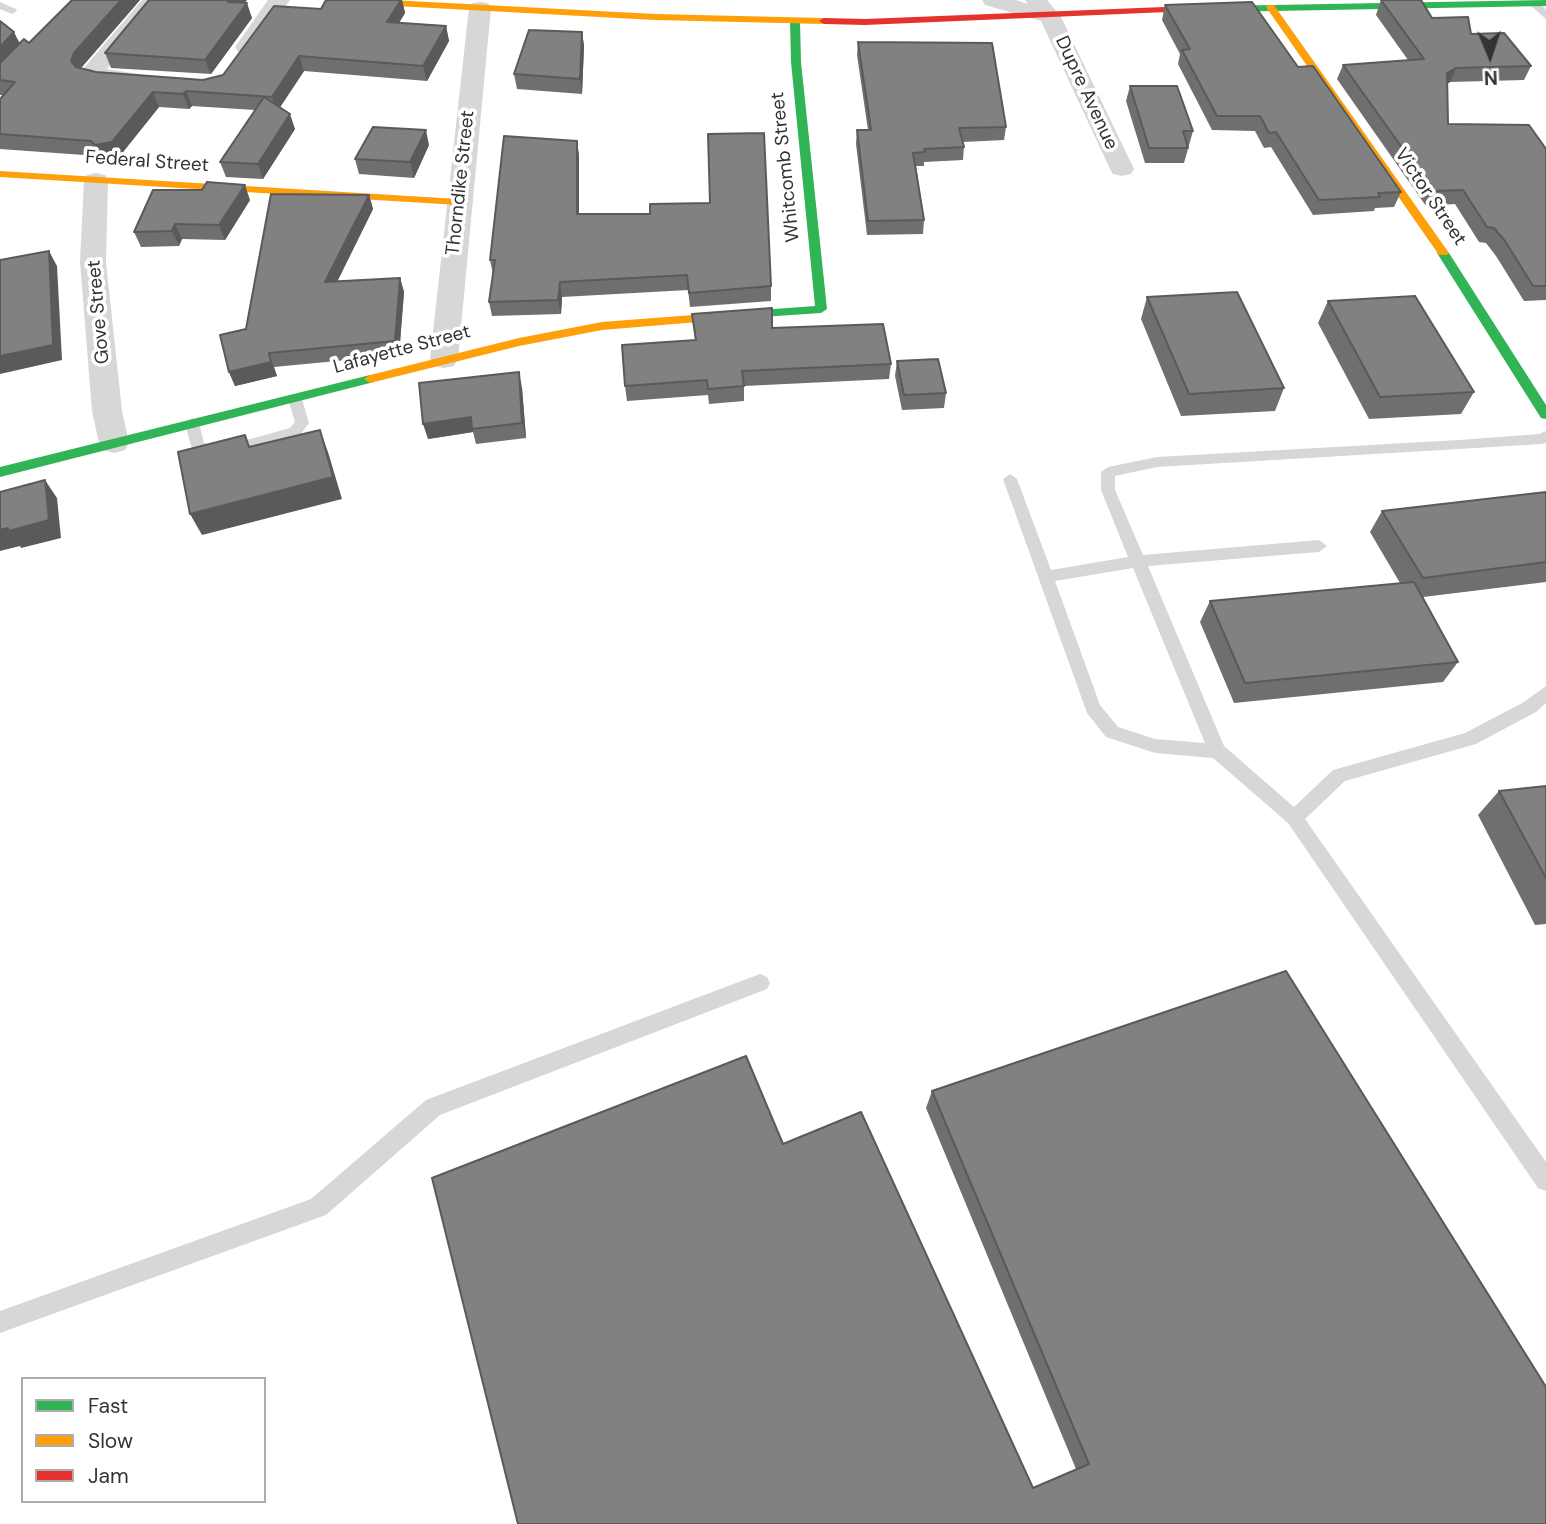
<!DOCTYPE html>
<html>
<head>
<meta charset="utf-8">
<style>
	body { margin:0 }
	#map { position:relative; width:1546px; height:1524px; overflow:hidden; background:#fff; font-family:"DM Sans",sans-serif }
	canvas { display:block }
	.legend { position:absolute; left:21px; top:1377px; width:245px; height:126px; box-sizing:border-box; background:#fff; border:2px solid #adadad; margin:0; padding:9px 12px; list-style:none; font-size:21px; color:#333 }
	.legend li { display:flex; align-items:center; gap:14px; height:35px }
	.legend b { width:35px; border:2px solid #adadad }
	.north { position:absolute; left:1455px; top:21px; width:70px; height:70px; -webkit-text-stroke:5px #fff; paint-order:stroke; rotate:178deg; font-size:19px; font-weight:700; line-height:28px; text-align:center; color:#333 }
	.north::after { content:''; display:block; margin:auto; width:24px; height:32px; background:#333; clip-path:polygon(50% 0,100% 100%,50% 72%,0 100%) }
</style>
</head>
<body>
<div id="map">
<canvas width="1546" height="1524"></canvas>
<ul class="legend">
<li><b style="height:9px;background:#30b455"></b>Fast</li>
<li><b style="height:9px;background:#ff9f0a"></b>Slow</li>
<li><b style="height:9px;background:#e5322d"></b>Jam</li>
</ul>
<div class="north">N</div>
</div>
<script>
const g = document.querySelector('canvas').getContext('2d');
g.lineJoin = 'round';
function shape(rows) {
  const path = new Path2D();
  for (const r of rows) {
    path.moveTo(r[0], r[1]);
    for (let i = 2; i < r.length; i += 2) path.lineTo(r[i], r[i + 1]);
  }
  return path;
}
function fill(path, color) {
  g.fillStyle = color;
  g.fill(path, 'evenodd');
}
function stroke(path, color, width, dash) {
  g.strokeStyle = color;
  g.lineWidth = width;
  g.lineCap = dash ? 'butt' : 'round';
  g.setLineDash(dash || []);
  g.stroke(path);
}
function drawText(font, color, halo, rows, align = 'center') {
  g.font = font + ' "DM Sans",sans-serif';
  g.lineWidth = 7;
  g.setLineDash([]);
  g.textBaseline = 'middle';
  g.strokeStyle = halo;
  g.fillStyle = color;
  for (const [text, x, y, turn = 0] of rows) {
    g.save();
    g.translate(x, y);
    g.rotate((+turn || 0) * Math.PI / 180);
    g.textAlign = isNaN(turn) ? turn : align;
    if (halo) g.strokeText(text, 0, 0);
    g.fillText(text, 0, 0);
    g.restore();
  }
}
const lane = shape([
	[1530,1,1538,1,1546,10,1546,19,1530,5,1530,1],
	[0,2,16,9,17,11,12,14,0,9,0,2],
	[295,394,302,399,309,423,300,435,217,458,193,449,191,446,185,423,192,418,199,423,204,443,218,448,290,428,295,422,288,399,295,394],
	[1546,431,1546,443,1542,444,1157,467,1115,476,1115,490,1143,555,1319,540,1327,546,1319,552,1148,566,1224,746,1294,807,1333,770,1465,733,1524,702,1546,686,1546,703,1536,712,1476,744,1345,781,1305,819,1546,1162,1546,1191,1538,1188,1288,823,1213,758,1155,753,1106,737,1087,713,1003,479,1010,474,1017,479,1051,570,1128,557,1101,490,1101,472,1108,467,1157,457,1459,440,1539,434,1546,431],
	[1133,568,1205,743,1155,739,1118,727,1100,705,1055,581,1133,568],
	[760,974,767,977,770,983,767,989,440,1115,326,1215,0,1333,0,1311,311,1199,426,1100,760,974]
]);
const street = shape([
	[142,0,164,0,107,69,144,75,147,80,144,85,136,87,83,79,80,74,83,69,142,0],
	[268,0,290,0,254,52,238,52,235,47,268,0],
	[982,0,1016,0,1028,4,1025,0,1047,0,1061,17,1134,169,1131,174,1122,176,1113,174,1110,169,1041,21,985,5,982,0],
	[480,2,488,3,491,8,458,359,454,366,444,368,434,366,430,359,469,8,472,3,480,2],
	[96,173,105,175,108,180,106,262,122,411,129,443,125,450,114,453,103,450,99,443,92,411,80,262,84,180,87,175,96,173]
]);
const fast = shape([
	[1546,0,1546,6,1164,13,1159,10,1164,7,1546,0],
	[795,18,800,21,801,62,827,309,821,313,702,321,700,318,706,314,815,306,791,62,790,21,795,18],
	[1443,250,1449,253,1546,405,1546,419,1541,418,1437,253,1443,250],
	[370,375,374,376,374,382,0,477,0,467,370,375]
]);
const slow = shape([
	[335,0,391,0,655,14,824,18,829,21,824,24,655,20,340,3,335,0],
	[1268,5,1274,5,1449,253,1447,255,1439,255,1266,7,1268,5],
	[0,171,458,199,463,202,458,205,0,177,0,171],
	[706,314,712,318,710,321,602,330,519,346,370,383,364,379,370,375,519,338,602,322,706,314]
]);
const jam = shape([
	[1164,7,1167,8,1167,12,865,25,824,24,819,21,824,18,865,19,1164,7]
]);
const wall = shape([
	[140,0,81,68,96,72,203,80,223,75,321,9,326,0,402,0,405,13,399,23,446,26,449,41,427,81,304,71,280,107,295,129,263,179,226,177,220,162,255,110,192,106,189,109,159,107,119,157,102,160,98,156,0,149,0,99,3,95,0,95,0,21,20,43,29,43],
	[149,0,247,0,244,3,252,18,211,74,111,68,105,53],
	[1381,0,1432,18,1471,34,1531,66,1524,80,1450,82,1447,84,1448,124,1546,149,1546,300,1524,301,1496,256,1486,243,1479,242,1455,204,1426,206,1337,79,1343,65,1408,60,1376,15],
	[1165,5,1298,67,1401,192,1394,207,1375,208,1374,211,1313,215,1271,147,1264,148,1255,131,1212,130,1178,64,1180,54,1162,20],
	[582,32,584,46,582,94,517,89,514,74],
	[858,42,1006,127,1004,140,963,142,964,147,963,160,924,162,924,166,916,166,924,220,923,234,867,235,856,144,857,130,868,130,857,55],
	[1130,86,1193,131,1184,163,1145,163,1126,101],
	[577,141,579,156,579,214,771,286,771,301,690,307,688,290,562,297,561,314,492,316,489,302,493,274,490,260],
	[429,145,414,178,359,174,355,159],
	[369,195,373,209,337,282,400,278,404,292,399,355,274,367,277,376,235,386,229,372,246,329],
	[250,200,225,240,182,239,179,246,141,247,134,232],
	[1147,297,1284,388,1275,411,1181,416,1141,319],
	[1328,301,1474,392,1461,414,1369,419,1318,323],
	[692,314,772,328,891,364,889,379,744,386,744,401,709,404,708,395,627,401,625,386,695,340],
	[897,361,946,393,944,408,902,410,895,376],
	[522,388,526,438,476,444,473,432,428,439],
	[1546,492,1546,582,1423,597,1458,662,1443,682,1234,703,1200,622,1210,601,1400,583,1370,532,1382,511],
	[1546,786,1546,924,1535,925,1478,815,1499,791],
	[932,1091,1546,1524,518,1524,783,1144,1033,1488,1076,1469,926,1108]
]);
const shadedWall = shape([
	[121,0,140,0,81,68,78,75,71,61,74,53],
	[230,0,247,0,233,16,228,2],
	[401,0,402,0,405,13,390,37,387,22],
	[247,3,252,18,211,74,205,60],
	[446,26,449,41,427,81,423,66],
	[14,32,21,46,0,69,0,47],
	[582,32,584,46,582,94,580,79],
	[299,56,304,71,277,112,272,97],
	[1456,68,1450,82,1441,88,1447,73],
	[186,91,192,106,189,109,183,94],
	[153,92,159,107,119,157,102,160,95,145],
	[290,114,295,129,263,179,258,164],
	[426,130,429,145,414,178,410,162],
	[577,141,579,156,579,229,577,214],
	[245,185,250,200,225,240,219,225],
	[369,195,373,209,330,296,325,282],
	[175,224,182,239,179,246,172,231],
	[49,251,57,266,62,360,0,374,0,356],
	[400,278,404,292,399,355,395,341],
	[560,282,562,297,561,314,558,300],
	[269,353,277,376,235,386,229,372],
	[519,372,522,388,526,438,522,423],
	[471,417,473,432,428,439,423,424],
	[320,430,328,452,342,499,202,535,190,514],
	[45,480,57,498,61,538,21,548,20,546,0,551,0,530]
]);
const building = shape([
	[72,0,121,0,74,53,71,61,76,67,96,72,203,80,223,75,274,6,321,9,326,0,401,0,387,22,446,26,423,66,299,56,272,97,186,91,183,94,153,92,112,142,95,145,91,141,0,134,0,99,15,82,0,80,0,63,24,39,29,43,72,0],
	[149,0,230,0,228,2,247,3,205,60,105,53,149,0],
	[1381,0,1421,0,1432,18,1468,17,1471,34,1504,33,1531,66,1456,68,1447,73,1448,124,1529,125,1546,149,1546,286,1533,286,1505,241,1494,228,1487,227,1463,190,1433,191,1343,65,1424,59,1381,0],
	[1252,2,1298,67,1313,66,1401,192,1378,193,1380,197,1319,200,1276,132,1269,133,1260,116,1217,116,1182,50,1190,49,1165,5,1252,2],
	[0,21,14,32,0,47,0,21],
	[529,30,582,32,580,79,514,74,529,30],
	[858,42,992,43,1006,127,959,128,964,147,924,149,925,152,913,153,924,220,868,221,857,130,871,130,858,42],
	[1130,86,1177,86,1193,131,1183,131,1188,148,1149,148,1130,86],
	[264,97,290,114,258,164,220,162,264,97],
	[373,127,426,130,410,162,355,159,373,127],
	[764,133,771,286,689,293,687,275,560,282,558,300,489,302,495,260,490,260,504,136,577,141,577,214,650,214,650,204,710,203,708,134,764,133],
	[207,182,245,185,219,225,175,224,172,231,134,232,153,190,202,190,207,182],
	[271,194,369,195,325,282,400,278,395,341,269,353,271,362,229,372,220,335,246,329,271,194],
	[49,251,53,345,0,356,0,260,49,251],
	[1237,292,1284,388,1189,394,1147,297,1237,292],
	[1415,296,1474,392,1380,397,1328,301,1415,296],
	[772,308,772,328,883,324,891,364,742,371,744,386,708,389,707,380,625,386,622,345,696,340,692,314,772,308],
	[938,359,946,393,904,395,897,361,938,359],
	[519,372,522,423,472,429,471,417,423,424,419,383,519,372],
	[320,430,333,477,190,514,178,452,245,435,249,447,320,430],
	[45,480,49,520,9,531,8,528,0,530,0,492,45,480],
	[1546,492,1546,562,1423,578,1382,511,1546,492],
	[1414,582,1458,662,1245,683,1210,601,1414,582],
	[1546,786,1546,878,1499,791,1546,786],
	[1286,971,1546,1387,1546,1524,518,1524,432,1178,746,1056,783,1144,861,1112,1033,1488,1089,1464,932,1091,1286,971]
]);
const farStreetnames = [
	["Dupre Avenue",1086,93,65],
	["Federal Street",147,162,4],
	["Whitcomb Street",786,167,-96],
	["Thorndike Street",461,183,-84],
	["Victor Street",1430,197,56],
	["Gove Street",99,312,-95],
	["Lafayette Street",402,350,-15]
];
fill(lane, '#d7d7d7');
fill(street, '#d7d7d7');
fill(fast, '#30b455');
fill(slow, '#ff9f0a');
fill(jam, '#e5322d');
fill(wall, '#6f6f6f');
fill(shadedWall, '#5a5a5a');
fill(building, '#818181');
stroke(building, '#5a5a5a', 2);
drawText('19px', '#333', '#fff', farStreetnames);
</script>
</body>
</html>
